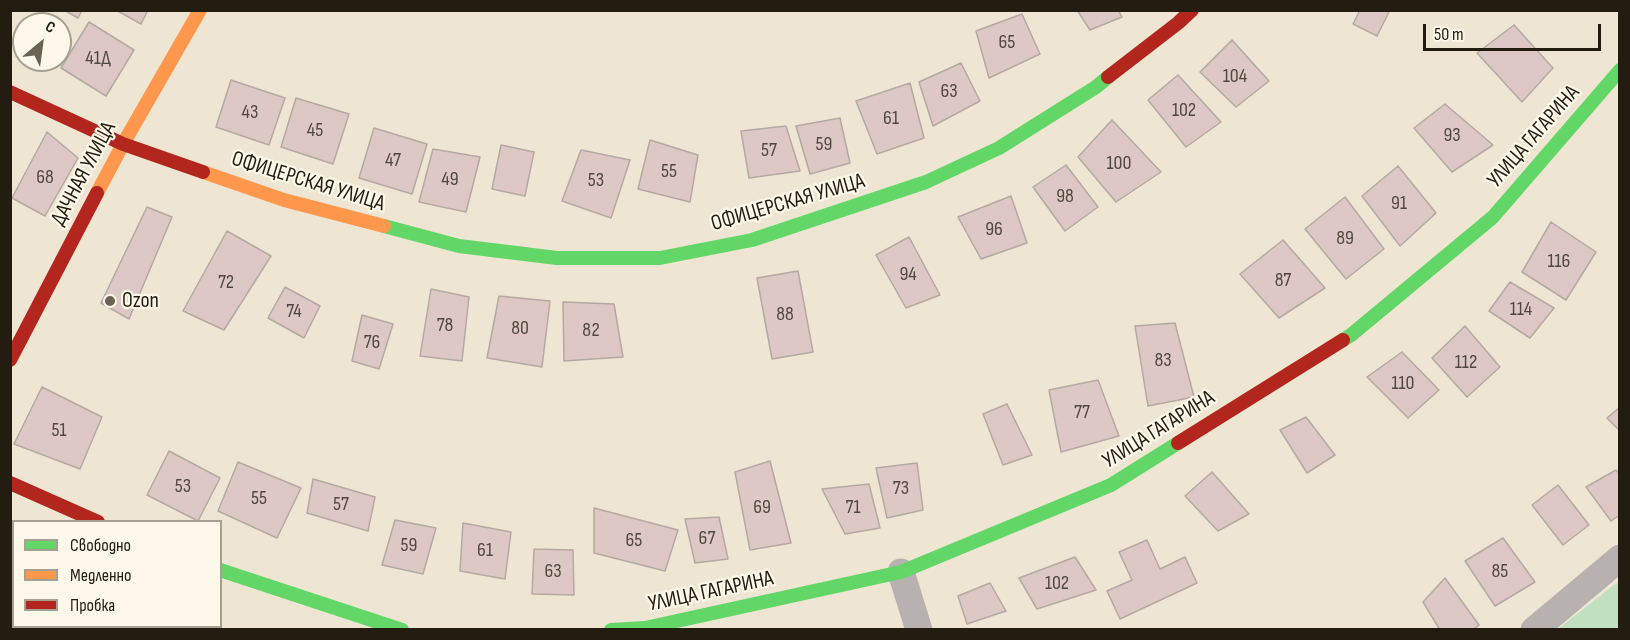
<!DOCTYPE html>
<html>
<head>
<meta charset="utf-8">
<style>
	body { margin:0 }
	#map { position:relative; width:1630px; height:640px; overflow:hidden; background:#eee6d3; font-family:"Sofia Sans Condensed",sans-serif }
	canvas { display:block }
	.frame { position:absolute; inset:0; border:12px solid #221d10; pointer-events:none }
	.legend { position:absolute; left:12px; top:520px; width:210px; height:108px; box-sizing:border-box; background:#fef8ea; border:2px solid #a6a093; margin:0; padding:8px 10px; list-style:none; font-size:18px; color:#221d10 }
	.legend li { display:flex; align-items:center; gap:12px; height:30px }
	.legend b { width:30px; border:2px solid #a6a093 }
	.north { position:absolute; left:12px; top:12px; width:60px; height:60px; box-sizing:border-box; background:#fef8ea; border:2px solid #a6a093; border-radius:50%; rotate:29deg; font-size:16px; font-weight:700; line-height:24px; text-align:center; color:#221d10 }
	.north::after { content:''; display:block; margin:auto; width:21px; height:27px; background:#696354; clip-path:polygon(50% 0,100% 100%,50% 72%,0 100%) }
	.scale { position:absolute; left:1423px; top:24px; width:178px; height:27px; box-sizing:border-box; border:3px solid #221d10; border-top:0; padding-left:8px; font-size:18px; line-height:21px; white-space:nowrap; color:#221d10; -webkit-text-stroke:4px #fef8ea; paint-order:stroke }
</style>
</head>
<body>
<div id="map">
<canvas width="1630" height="640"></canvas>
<div class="frame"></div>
<ul class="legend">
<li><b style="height:8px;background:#63d668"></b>Свободно</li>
<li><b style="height:8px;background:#ff974d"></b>Медленно</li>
<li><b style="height:8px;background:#b3261e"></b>Пробка</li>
</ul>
<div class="north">С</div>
<div class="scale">50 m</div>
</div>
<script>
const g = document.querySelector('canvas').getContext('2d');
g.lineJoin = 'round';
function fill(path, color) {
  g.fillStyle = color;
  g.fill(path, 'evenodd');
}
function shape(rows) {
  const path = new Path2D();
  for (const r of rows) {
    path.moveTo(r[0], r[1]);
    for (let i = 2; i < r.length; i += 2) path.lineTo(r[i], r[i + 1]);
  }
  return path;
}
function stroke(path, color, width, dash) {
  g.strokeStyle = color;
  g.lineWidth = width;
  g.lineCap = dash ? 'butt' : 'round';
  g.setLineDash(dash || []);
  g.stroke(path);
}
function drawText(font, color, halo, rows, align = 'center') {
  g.font = font + ' "Sofia Sans Condensed",sans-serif';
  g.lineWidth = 4.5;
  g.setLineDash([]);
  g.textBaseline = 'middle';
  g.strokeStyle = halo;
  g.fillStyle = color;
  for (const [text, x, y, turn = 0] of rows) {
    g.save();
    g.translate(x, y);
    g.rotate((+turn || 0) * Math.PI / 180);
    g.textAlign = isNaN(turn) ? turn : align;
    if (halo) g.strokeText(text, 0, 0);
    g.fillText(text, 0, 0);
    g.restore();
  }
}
const green = shape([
	[1619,581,1619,629,1558,629]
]);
const building = shape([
	[64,10,82,10,78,18,64,10],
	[116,10,148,10,141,24,116,10],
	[1077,10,1118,10,1122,17,1090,30,1077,10],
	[1360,10,1390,10,1377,36,1353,24,1360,10],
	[1022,14,1040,54,989,78,976,31,1022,14],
	[89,22,134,50,106,96,61,68,89,22],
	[1514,25,1553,68,1522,102,1477,53,1514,25],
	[1232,40,1269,81,1236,107,1200,72,1232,40],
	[961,63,980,101,933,126,919,82,961,63],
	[1178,75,1221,122,1186,147,1148,100,1178,75],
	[231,80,285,98,269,145,216,127,231,80],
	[910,83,924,138,877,154,856,101,910,83],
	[296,98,349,114,333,164,281,147,296,98],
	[1445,104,1493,145,1452,172,1414,128,1445,104],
	[840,118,850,163,810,174,796,126,840,118],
	[1112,120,1161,172,1116,202,1078,157,1112,120],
	[786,126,800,171,749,178,741,131,786,126],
	[374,128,427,144,412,194,359,178,374,128],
	[47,132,78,158,45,216,12,198,47,132],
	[650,140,698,155,690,202,638,189,650,140],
	[501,145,534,152,525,196,492,189,501,145],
	[433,149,480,157,466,212,419,202,433,149],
	[581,150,630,160,611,218,562,201,581,150],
	[1066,165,1098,207,1065,231,1033,187,1066,165],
	[1398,166,1436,213,1400,246,1362,196,1398,166],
	[1011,196,1027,243,981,259,958,217,1011,196],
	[1345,197,1384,249,1346,279,1305,229,1345,197],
	[147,207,172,217,129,319,101,303,147,207],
	[1551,222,1596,252,1566,300,1522,272,1551,222],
	[227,231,271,256,224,330,183,311,227,231],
	[909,237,940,295,906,308,876,255,909,237],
	[1283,240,1325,288,1279,318,1240,274,1283,240],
	[798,271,813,352,772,359,757,278,798,271],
	[1510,282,1554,308,1530,338,1489,311,1510,282],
	[285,287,320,306,304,338,268,318,285,287],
	[431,289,469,297,462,361,420,356,431,289],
	[499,296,550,301,542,367,487,358,499,296],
	[563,302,614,304,623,357,564,361,563,302],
	[362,315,393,324,379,369,352,361,362,315],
	[1175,323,1194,397,1148,406,1135,326,1175,323],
	[1465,326,1500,367,1467,397,1432,358,1465,326],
	[1402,352,1439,390,1408,418,1367,377,1402,352],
	[1098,380,1119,436,1061,452,1049,390,1098,380],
	[42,387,102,417,80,469,14,444,42,387],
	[1007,404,1032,455,1003,465,983,414,1007,404],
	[1620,407,1620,431,1607,418,1620,407],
	[1306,417,1335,455,1307,473,1280,430,1306,417],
	[169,451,220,478,198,521,147,495,169,451],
	[770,461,791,543,750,550,735,472,770,461],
	[238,462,301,488,277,538,218,511,238,462],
	[917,463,923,510,887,518,876,468,917,463],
	[1616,470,1620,474,1620,515,1611,521,1586,487,1616,470],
	[1212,472,1249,514,1218,531,1185,496,1212,472],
	[313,479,375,497,368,531,307,513,313,479],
	[869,484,880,528,845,534,822,489,869,484],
	[1558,485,1589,525,1563,545,1532,505,1558,485],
	[594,508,678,530,665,571,594,553,594,508],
	[719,517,728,559,695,563,685,519,719,517],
	[395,520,436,528,423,574,382,565,395,520],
	[463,523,511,532,505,579,460,571,463,523],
	[1503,538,1535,582,1495,606,1465,561,1503,538],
	[1147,540,1160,569,1185,557,1197,583,1120,619,1107,591,1132,580,1119,552,1147,540],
	[10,541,14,542,14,585,10,591,10,541],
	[534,549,573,550,574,595,532,594,534,549],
	[1075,557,1096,590,1037,609,1019,578,1075,557],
	[1445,578,1479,625,1473,630,1440,630,1423,602,1445,578],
	[990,583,1006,611,967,624,958,596,990,583],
	[29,626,73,626,72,630,39,630,29,626],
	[99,626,141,626,139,630,108,630,99,626]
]);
const street = shape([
	[901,572,919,630],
	[1534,630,1620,558]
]);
const fast = shape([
	[384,226,459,246,557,258,660,258,752,240,926,182,999,148,1096,87,1108,77],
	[1343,340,1351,335,1493,217,1620,70],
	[220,570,402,630],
	[611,630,645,628,901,572,1111,485,1178,443]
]);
const slow = shape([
	[203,172,284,200,384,226],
	[97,193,123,144,200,10]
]);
const jam = shape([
	[1108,77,1178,23,1192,10],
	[10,92,123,144,203,172],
	[10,360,97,193],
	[1178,443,1343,340],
	[10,483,98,522]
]);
const markers = [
	[110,301,6,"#696354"]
];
const numberNames = [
	["65",1007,43],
	["41Д",98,59],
	["104",1235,77],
	["63",949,92],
	["102",1184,111],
	["43",250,113],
	["61",891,119],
	["45",315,131],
	["93",1452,136],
	["59",824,145],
	["57",769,151],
	["47",393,161],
	["100",1119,164],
	["55",669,172],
	["68",45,178],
	["49",450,180],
	["53",596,181],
	["98",1065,197],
	["91",1399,204],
	["96",994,230],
	["89",1345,239],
	["116",1559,262],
	["94",908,275],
	["87",1283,281],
	["72",226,283],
	["114",1521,310],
	["74",294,312],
	["88",785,315],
	["78",445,326],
	["80",520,329],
	["82",591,331],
	["76",372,343],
	["83",1163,361],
	["112",1466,363],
	["110",1403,384],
	["77",1082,413],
	["51",59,431],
	["53",183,487],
	["73",901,489],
	["55",259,499],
	["57",341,505],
	["69",762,508],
	["71",853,508],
	["67",707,539],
	["65",634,541],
	["59",409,546],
	["61",485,551],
	["63",553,572],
	["85",1500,572],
	["102",1057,584]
];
const streetNames = [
	["УЛИЦА ГАГАРИНА",1534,137,-49],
	["ДАЧНАЯ УЛИЦА",84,174,-62],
	["ОФИЦЕРСКАЯ УЛИЦА",308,182,17],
	["ОФИЦЕРСКАЯ УЛИЦА",788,203,-16],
	["УЛИЦА ГАГАРИНА",1159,430,-32],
	["УЛИЦА ГАГАРИНА",711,592,-12]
];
const poiNames = [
	["Ozon",122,301]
];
fill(green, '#c0e0bf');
fill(building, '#ddc8c5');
stroke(building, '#b4a9a3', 1.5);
stroke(street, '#b7b1b0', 27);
stroke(fast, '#63d668', 14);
stroke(slow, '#ff974d', 14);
stroke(jam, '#b3261e', 14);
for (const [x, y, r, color] of markers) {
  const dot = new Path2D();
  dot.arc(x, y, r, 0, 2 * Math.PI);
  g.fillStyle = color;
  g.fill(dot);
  stroke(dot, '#fef8ea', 2);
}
drawText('20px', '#51483d', null, numberNames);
drawText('22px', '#221d10', '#fef8ea', streetNames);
drawText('22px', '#221d10', '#fef8ea', poiNames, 'left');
</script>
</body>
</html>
